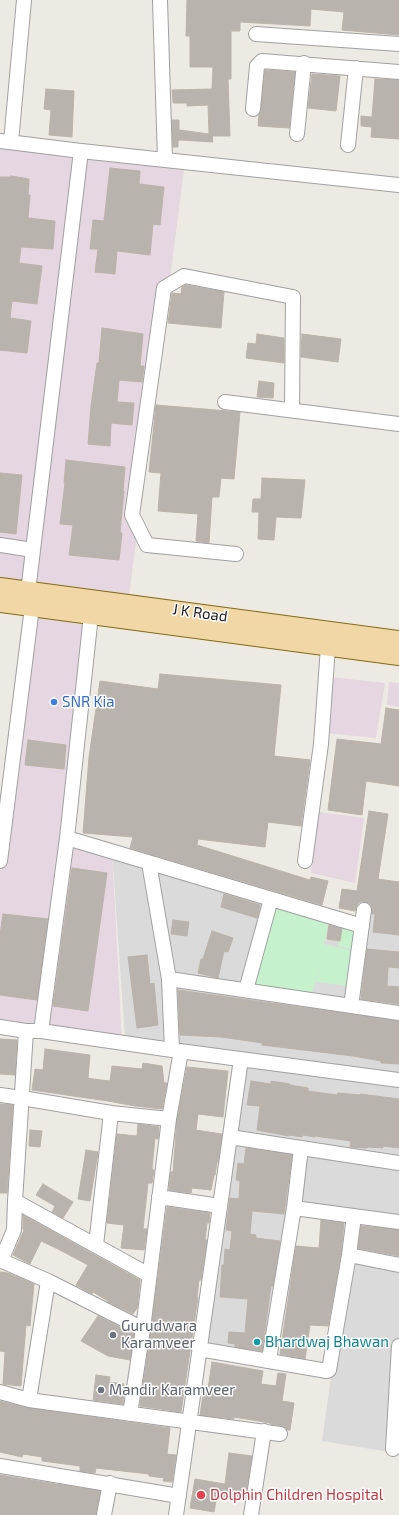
<!DOCTYPE html>
<html>
<head>
<meta charset="utf-8">
<style>
	body { margin:0 }
	canvas { display:block; background:#edeae3 }
</style>
</head>
<body>
<canvas width="399" height="1515"></canvas>
<script>
const g = document.querySelector('canvas').getContext('2d');
g.lineJoin = 'round';
function fill(path, color) {
  g.fillStyle = color;
  g.fill(path, 'evenodd');
}
function shape(rows) {
  const path = new Path2D();
  for (const r of rows) {
    path.moveTo(r[0], r[1]);
    for (let i = 2; i < r.length; i += 2) path.lineTo(r[i], r[i + 1]);
  }
  return path;
}
function stroke(path, color, width, dash) {
  g.strokeStyle = color;
  g.lineWidth = width;
  g.lineCap = dash ? 'butt' : 'round';
  g.setLineDash(dash || []);
  g.stroke(path);
}
function drawText(font, color, halo, rows, align = 'center') {
  g.font = font + ' "Exo 2",sans-serif';
  g.lineWidth = 3;
  g.setLineDash([]);
  g.textBaseline = 'middle';
  g.strokeStyle = halo;
  g.fillStyle = color;
  for (const [text, x, y, turn = 0] of rows) {
    g.save();
    g.translate(x, y);
    g.rotate((+turn || 0) * Math.PI / 180);
    g.textAlign = isNaN(turn) ? turn : align;
    if (halo) g.strokeText(text, 0, 0);
    g.fillText(text, 0, 0);
    g.restore();
  }
}
const residential = shape([
	[112,852,362,926,364,910,399,915,399,1341,389,1452,322,1441,354,1216,294,1208,269,1360,199,1349,241,1059,125,1038]
]);
const industrial = shape([
	[0,141,185,162,128,604,25,582,0,581],
	[26,606,91,615,67,838,112,852,122,1043,0,1025,0,793,5,794],
	[330,677,385,683,376,738,326,733],
	[389,682,399,683,399,707,387,705],
	[319,812,364,818,355,883,311,873]
]);
const park = shape([
	[272,902,329,920,324,944,357,952,351,986,316,982,320,961,312,996,250,988],
	[343,921,362,926,359,951,338,946]
]);
const building = shape([
	[187,0,399,0,399,35,342,30,344,12,311,9,310,26,240,22,240,31,231,31,231,79,228,79,230,136,212,136,213,142,180,140,178,141,178,147,173,147,172,120,179,120,179,130,180,130,209,134,208,105,187,106,187,103,173,103,172,90,212,89,213,67,190,67,190,36,186,36,187,0],
	[265,70,295,72,289,128,258,126,259,115,261,110,265,70],
	[312,74,340,76,336,111,308,108,312,74],
	[375,79,399,80,399,139,371,137,372,127,361,126,361,116,372,117,375,79],
	[46,89,74,91,72,137,49,135,51,110,44,109,46,89],
	[110,168,140,171,139,184,164,187,160,225,153,224,150,255,117,251,115,274,95,272,98,249,90,249,93,220,104,221,110,168],
	[11,176,29,179,28,195,30,195,28,218,55,221,53,249,21,247,19,263,42,266,37,304,12,301,10,318,31,321,27,353,0,350,0,177,11,177,11,176],
	[186,285,224,292,221,328,168,323,172,293,181,294,182,287,186,285],
	[102,328,143,334,140,366,144,366,142,382,119,380,117,402,134,403,132,425,111,423,110,446,88,444,91,406,97,363,99,363,102,328],
	[257,334,284,338,284,363,246,358,248,343,256,344,257,334],
	[302,334,341,339,338,362,301,357,302,334],
	[259,381,274,383,273,398,257,397,259,381],
	[156,405,240,412,234,479,221,478,219,497,212,497,209,543,196,541,198,514,158,511,161,473,149,472,156,405],
	[66,460,125,467,123,491,124,491,120,532,122,533,119,560,69,555,73,525,60,524,65,483,64,483,66,460],
	[0,473,22,475,16,534,0,532,0,473],
	[262,478,305,480,301,518,276,517,274,540,258,539,259,512,252,512,253,499,261,499,262,478],
	[160,674,281,685,274,756,310,760,301,826,268,822,265,847,198,839,197,845,310,880,311,877,328,881,322,905,130,848,133,837,83,833,89,757,100,681,158,689,160,674],
	[386,708,399,710,399,786,366,781,362,815,328,810,337,739,381,744,386,708],
	[28,740,66,745,64,769,25,765,28,740],
	[369,811,388,814,378,879,399,882,399,935,373,932,375,914,372,914,372,907,369,903,365,902,360,902,357,905,355,911,339,908,342,889,357,891,369,811],
	[72,868,107,873,88,1011,53,1006,72,868],
	[224,894,260,905,257,918,221,907,224,894],
	[3,914,48,919,37,1000,0,995,0,935,3,914],
	[173,920,189,922,187,936,171,934,173,920],
	[329,925,342,929,340,941,327,939,329,925],
	[212,931,233,938,228,952,224,951,218,978,198,973,201,959,203,959,212,931],
	[367,949,399,952,399,968,388,967,387,986,399,987,399,1004,361,999,367,949],
	[147,955,150,984,154,983,158,1025,137,1028,128,957,147,955],
	[178,990,399,1021,399,1064,381,1063,381,1061,353,1056,262,1045,262,1043,249,1041,221,1037,180,1035,178,990],
	[0,1039,17,1040,15,1075,0,1074,0,1039],
	[45,1049,90,1055,88,1078,93,1079,110,1081,112,1066,142,1069,143,1063,162,1066,164,1083,167,1083,162,1109,135,1106,108,1101,32,1090,35,1069,43,1070,45,1049],
	[187,1067,228,1071,223,1117,198,1114,196,1130,222,1134,218,1162,217,1162,215,1175,214,1175,211,1190,192,1188,191,1193,169,1190,171,1172,173,1172,177,1120,187,1067],
	[251,1081,271,1084,271,1081,290,1084,290,1085,308,1088,308,1091,337,1095,338,1093,360,1095,360,1094,399,1099,399,1148,383,1146,383,1148,368,1147,367,1148,350,1147,351,1141,315,1136,315,1137,303,1135,302,1137,289,1135,289,1136,257,1130,260,1106,247,1105,251,1081],
	[0,1104,13,1105,7,1193,0,1193,0,1104],
	[138,1124,159,1127,158,1139,155,1138,152,1169,154,1170,152,1183,148,1183,143,1229,147,1229,144,1250,121,1248,124,1225,107,1223,117,1134,137,1136,138,1124],
	[30,1130,42,1131,40,1147,29,1146,30,1130],
	[246,1148,292,1155,284,1214,252,1211,250,1234,256,1235,256,1238,280,1241,273,1286,271,1286,262,1351,235,1347,235,1344,228,1343,229,1332,245,1333,248,1299,220,1297,222,1265,224,1265,225,1249,230,1250,232,1231,226,1230,230,1198,239,1199,240,1181,236,1180,238,1163,244,1164,246,1148],
	[86,1150,98,1152,90,1201,78,1199,86,1150],
	[43,1184,73,1202,63,1218,52,1212,55,1206,36,1195,43,1184],
	[167,1207,210,1213,209,1223,207,1223,205,1240,207,1240,201,1280,199,1280,197,1297,198,1297,181,1412,140,1406,151,1330,167,1207],
	[23,1215,140,1280,137,1308,133,1314,108,1302,108,1301,93,1292,92,1294,76,1285,88,1265,58,1249,41,1241,30,1264,13,1255,24,1230,23,1229,23,1215],
	[321,1220,344,1223,341,1254,328,1326,310,1325,305,1359,280,1354,296,1246,319,1248,321,1220],
	[361,1226,399,1230,399,1256,358,1248,361,1226],
	[0,1272,8,1273,34,1284,30,1326,26,1325,21,1386,3,1384,5,1352,0,1351,0,1272],
	[98,1316,134,1334,130,1360,108,1356,81,1341,98,1316],
	[212,1362,263,1371,261,1384,276,1386,278,1373,286,1374,282,1401,294,1403,290,1430,287,1430,282,1426,270,1424,270,1423,234,1417,234,1419,200,1415,204,1388,208,1389,212,1362],
	[96,1375,110,1377,109,1382,124,1384,123,1404,93,1400,96,1375],
	[0,1401,28,1408,170,1428,167,1454,176,1455,172,1482,163,1481,164,1478,149,1476,149,1474,96,1468,95,1473,80,1471,80,1466,42,1461,42,1457,23,1454,22,1457,0,1452,0,1401],
	[229,1453,252,1456,245,1500,217,1496,214,1512,190,1508,195,1479,225,1484,229,1453],
	[0,1475,100,1491,96,1515,0,1515,0,1475]
]);
const minor = shape([
	[160,0,165,160],
	[256,34,399,44],
	[253,109,257,66,262,61,399,72],
	[297,134,304,63],
	[0,141,81,151,399,185],
	[11,142,24,0],
	[348,145,356,68],
	[225,402,399,424],
	[0,545,33,550],
	[236,554,147,545,132,515,164,288,184,276,293,297,292,410],
	[27,600,81,151],
	[67,838,362,926],
	[0,861,32,607],
	[305,861,321,744,328,647],
	[149,863,169,979,172,1050],
	[169,979,399,1013],
	[246,990,271,899],
	[351,1006,364,910],
	[0,1027,26,1031,41,1031,172,1050,399,1080],
	[41,1031,67,838,91,615],
	[0,1095,22,1098,111,1113,169,1119],
	[230,1137,399,1163],
	[159,1197,220,1206],
	[15,1201,149,1275],
	[294,1208,399,1222],
	[96,1245,111,1113],
	[349,1255,399,1265],
	[0,1260,48,1281,143,1329],
	[1,1261,14,1230,15,1201,26,1031],
	[199,1349,327,1371,329,1370,349,1255,354,1216],
	[269,1360,294,1208,301,1148],
	[0,1392,29,1400,280,1434],
	[29,1400,48,1281],
	[130,1414,143,1329,169,1119,181,1051],
	[393,1449,399,1346],
	[0,1466,179,1496],
	[104,1515,110,1483],
	[176,1515,241,1059],
	[251,1515,264,1431]
]);
const major = shape([
	[0,587,399,640],
	[0,603,399,656]
]);
const markers = [
	[54,702,4,"#3f7fe0"],
	[113,1335,4,"#6b7280"],
	[257,1342,4,"#0f9aa8"],
	[101,1390,4,"#6b7280"],
	[201,1495,5,"#e0444e"]
];
const streetNames = [
	["J K Road",200,613,8]
];
const shopNames = [
	["SNR Kia",62,702]
];
const worshipNames = [
	["Gurudwara",121,1326],
	["Karamveer",121,1343],
	["Mandir Karamveer",109,1390]
];
const cultureNames = [
	["Bhardwaj Bhawan",265,1342]
];
const healthNames = [
	["Dolphin Children Hospital",210,1495]
];
fill(residential, '#dadada');
fill(industrial, '#e5d6e1');
fill(park, '#c5f2cd');
fill(building, '#b9b3ad');
stroke(building, '#bcb3a8', 1);
stroke(minor, '#a0a0a0', 16);
stroke(major, '#846911', 20);
stroke(minor, '#fff', 14);
stroke(major, '#f0d7a5', 18);
for (const [x, y, r, color] of markers) {
  const dot = new Path2D();
  dot.arc(x, y, r, 0, 2 * Math.PI);
  g.fillStyle = color;
  g.fill(dot);
  stroke(dot, '#fff', 1.5);
}
drawText('15px', '#1c1c1c', '#fff', streetNames);
drawText('15px', '#366cbe', '#fff', shopNames, 'left');
drawText('15px', '#5b616d', '#fff', worshipNames, 'left');
drawText('15px', '#0d838f', '#fff', cultureNames, 'left');
drawText('15px', '#be3a42', '#fff', healthNames, 'left');
</script>
</body>
</html>
